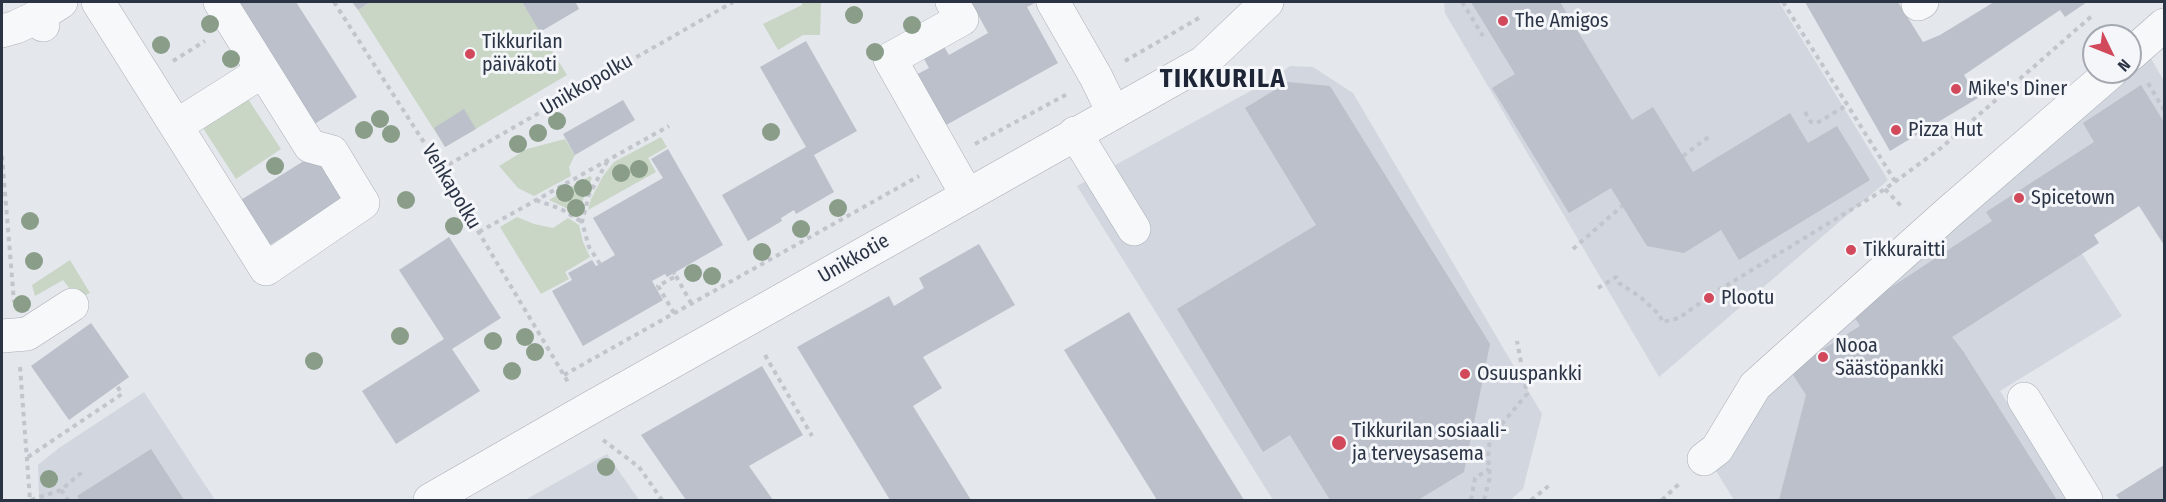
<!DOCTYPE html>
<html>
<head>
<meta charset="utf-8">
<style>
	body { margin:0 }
	#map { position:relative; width:2166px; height:502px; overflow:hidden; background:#e4e7ec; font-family:"Fira Sans Condensed",sans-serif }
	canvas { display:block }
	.frame { position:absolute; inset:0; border:3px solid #2b3445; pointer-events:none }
	.north { position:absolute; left:2082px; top:24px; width:60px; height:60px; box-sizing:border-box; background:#f4f6f9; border:2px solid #a4a8b1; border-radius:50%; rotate:133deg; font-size:16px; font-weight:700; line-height:24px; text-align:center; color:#2b3445 }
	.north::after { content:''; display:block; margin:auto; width:21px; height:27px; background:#d1495b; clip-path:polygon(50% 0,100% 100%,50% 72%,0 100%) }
</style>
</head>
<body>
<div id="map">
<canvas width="2166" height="502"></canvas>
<div class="frame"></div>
<div class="north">N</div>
</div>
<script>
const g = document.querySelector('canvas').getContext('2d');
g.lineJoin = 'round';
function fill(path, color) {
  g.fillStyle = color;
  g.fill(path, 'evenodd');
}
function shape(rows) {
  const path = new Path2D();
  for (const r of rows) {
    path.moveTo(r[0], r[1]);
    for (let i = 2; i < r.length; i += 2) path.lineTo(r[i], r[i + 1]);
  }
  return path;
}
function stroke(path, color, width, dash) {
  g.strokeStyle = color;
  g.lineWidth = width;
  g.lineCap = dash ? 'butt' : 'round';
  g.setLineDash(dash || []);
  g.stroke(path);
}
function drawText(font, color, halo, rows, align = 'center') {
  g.font = font + ' "Fira Sans Condensed",sans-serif';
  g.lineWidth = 6;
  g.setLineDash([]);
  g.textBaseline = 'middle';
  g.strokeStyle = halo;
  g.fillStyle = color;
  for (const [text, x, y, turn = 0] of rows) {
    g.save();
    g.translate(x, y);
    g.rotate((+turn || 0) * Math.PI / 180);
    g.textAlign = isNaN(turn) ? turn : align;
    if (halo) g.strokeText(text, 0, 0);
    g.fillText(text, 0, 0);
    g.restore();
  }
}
const built = shape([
	[1444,2,1779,2,1888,180,1659,377,1445,13],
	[2150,57,2164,81,2164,165,2068,232,2122,316,2000,391,2068,500,1734,500,1700,445,1914,257],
	[1290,66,1313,67,1353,93,1542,414,1523,489,1510,500,1273,500,1077,186,1276,77],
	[144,392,215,500,39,500,38,465,59,448],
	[607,454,639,500,525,500]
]);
const green = shape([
	[370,2,522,2,567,75,445,147,358,10],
	[802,2,821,2,820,35,803,35,778,50,763,24,802,5],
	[248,99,281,149,236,179,203,128],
	[661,137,667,147,648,158,656,172,588,210,591,199,603,176,614,162],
	[565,139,575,155,569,167,571,176,534,196,518,188,499,166,527,149],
	[590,176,592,178,584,196,579,216,568,209,549,200],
	[517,217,534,224,553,228,568,218,579,225,583,242,590,257,565,272,569,279,541,294,500,227],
	[70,260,90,293,78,299,63,280,35,296,32,285]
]);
const building = shape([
	[235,2,296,2,357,97,313,125],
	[352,2,370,2,358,10],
	[522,2,578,2,576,3,579,9,540,32],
	[971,2,1037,2,1027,7,1058,63,939,129,910,78,929,68,923,57,943,45,949,55,988,33],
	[1471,2,1560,2,1632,120,1653,107,1693,172,1790,113,1808,143,1837,126,1870,180,1739,260,1721,230,1684,253,1647,246,1611,188,1569,213,1492,88,1515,74],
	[1805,2,1898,2,1923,42,1940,35,1994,2,2087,2,2065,17,2060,10,1964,75,1978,98,1890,151],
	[806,41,857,131,814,155,834,192,796,214,794,210,781,218,782,221,748,241,722,195,806,147,760,67],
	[1288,82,1330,86,1490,344,1464,472,1418,500,1330,500,1290,435,1263,452,1177,309,1316,225,1245,108],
	[2141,85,2164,122,2164,245,2139,206,2094,235,2099,243,1952,337,1963,351,2057,500,1779,500,1806,395,1790,370,1860,326,1852,313,1992,221,1986,212,2094,142,2083,123],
	[623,100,635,120,575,155,563,134],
	[464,109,476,129,445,147,434,128],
	[668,149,723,245,667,277,665,274,652,281,663,300,583,346,552,291,572,280,568,273,592,260,596,266,615,255,593,218,663,178,651,159],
	[320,151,349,196,265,248,236,203],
	[449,237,501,318,452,349,480,391,396,444,362,391,444,339,399,270],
	[979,244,1015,305,923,357,942,388,913,406,971,500,890,500,797,347,889,296,894,306,924,288,919,278],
	[1129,312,1182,400,1244,500,1157,500,1064,350],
	[91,323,129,377,69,420,31,366],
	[762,366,803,435,749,466,773,500,686,500,641,435],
	[151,449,184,500,80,500,77,496],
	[2164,465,2164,500,2120,500,2116,495]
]);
const path = shape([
	[334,2,441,169,568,382],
	[1462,2,1483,36],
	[1783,2,1895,181],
	[173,61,205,41],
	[1125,61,1199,18],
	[2148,83,2164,110],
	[1805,112,1811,122,1817,123,1847,105],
	[975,144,1069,93],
	[2,156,14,302],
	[1683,156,1711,135],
	[441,169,733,2],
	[1885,189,1903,208],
	[536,200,561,209,582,222],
	[479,232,669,126],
	[1573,249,1622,206],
	[600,264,589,247,582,222,589,195,608,160],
	[676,276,691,303],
	[1598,288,1616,277,1619,283,1639,296,1660,315,1662,322,1679,318,1714,293,1885,189,1941,148,2094,14],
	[674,313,658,286,676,276,674,273],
	[765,355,812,436],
	[20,367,30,500],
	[564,375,919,176],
	[603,440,639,467,662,500],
	[28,457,122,394,117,386],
	[61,490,68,500],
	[31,500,61,490,82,472],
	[1471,500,1475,478,1489,469],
	[1484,500,1490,477,1488,458,1490,438,1527,394,1517,341],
	[1531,500,1551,484],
	[1662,500,1680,483]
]);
const minor = shape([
	[98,2,266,269,363,203,332,152,310,146,220,2],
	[952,2,962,19,890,59,967,195],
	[1053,2,1096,77,1113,112],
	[1918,4,1922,2],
	[37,17,61,2],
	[2,31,16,27,37,17,43,25],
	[2130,55,2164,25],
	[176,126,263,71],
	[1075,133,1134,229],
	[2,336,27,334,72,305],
	[2024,399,2086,500],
	[1704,459,1717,449,1755,386,1949,212,2111,72],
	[430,500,585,411,1204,62,1267,2]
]);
const trees = [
	[854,15],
	[210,24],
	[912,25],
	[161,45],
	[875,52],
	[231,59],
	[380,119],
	[557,121],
	[364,130],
	[771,132],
	[538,133],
	[391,134],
	[518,144],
	[275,166],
	[639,169],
	[621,173],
	[583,188],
	[565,193],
	[406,200],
	[576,208],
	[838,208],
	[30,221],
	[454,226],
	[801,229],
	[762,252],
	[34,261],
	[693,273],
	[712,276],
	[22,304],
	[400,336],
	[525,337],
	[493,341],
	[535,352],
	[314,361],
	[512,371],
	[606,467],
	[49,479]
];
const markers = [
	[1503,21,6,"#d1495b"],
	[470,54,6,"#d1495b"],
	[1956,89,6,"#d1495b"],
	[1896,130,6,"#d1495b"],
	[2019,198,6,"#d1495b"],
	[1851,250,6,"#d1495b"],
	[1709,298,6,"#d1495b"],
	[1823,357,6,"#d1495b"],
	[1465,374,6,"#d1495b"],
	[1339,443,8,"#d1495b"]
];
const poiNames = [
	["The Amigos",1515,21],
	["Tikkurilan",482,42],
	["päiväkoti",482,65],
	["Mike's Diner",1968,89],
	["Pizza Hut",1908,130],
	["Spicetown",2031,198],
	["Tikkuraitti",1863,250],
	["Plootu",1721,298],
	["Nooa",1835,346],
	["Säästöpankki",1835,369],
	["Osuuspankki",1477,374],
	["Tikkurilan sosiaali-",1352,431],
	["ja terveysasema",1352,454]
];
const streetNames = [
	["Unikkopolku",587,85,-30],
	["Vehkapolku",451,187,59],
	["Unikkotie",854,259,-30]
];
const districtNames = [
	["TIKKURILA",1223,80]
];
fill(built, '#d2d6de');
fill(green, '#c9d6c5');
fill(building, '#bbc0ca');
stroke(minor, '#a9aeb7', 34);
stroke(path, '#c2c5cb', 4, [4.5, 4.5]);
stroke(minor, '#f7f8fa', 33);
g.fillStyle = '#899d89';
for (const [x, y] of trees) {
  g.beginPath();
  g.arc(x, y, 9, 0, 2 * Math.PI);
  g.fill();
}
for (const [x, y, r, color] of markers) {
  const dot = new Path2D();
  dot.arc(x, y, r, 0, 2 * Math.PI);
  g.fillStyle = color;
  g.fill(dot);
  stroke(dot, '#f4f6f9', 2);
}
drawText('20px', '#2b3445', '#f4f6f9', poiNames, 'left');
drawText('20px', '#2b3445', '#f4f6f9', streetNames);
g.letterSpacing = '1.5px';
drawText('bold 26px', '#1d2536', '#f4f6f9', districtNames);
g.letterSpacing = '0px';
</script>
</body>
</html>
